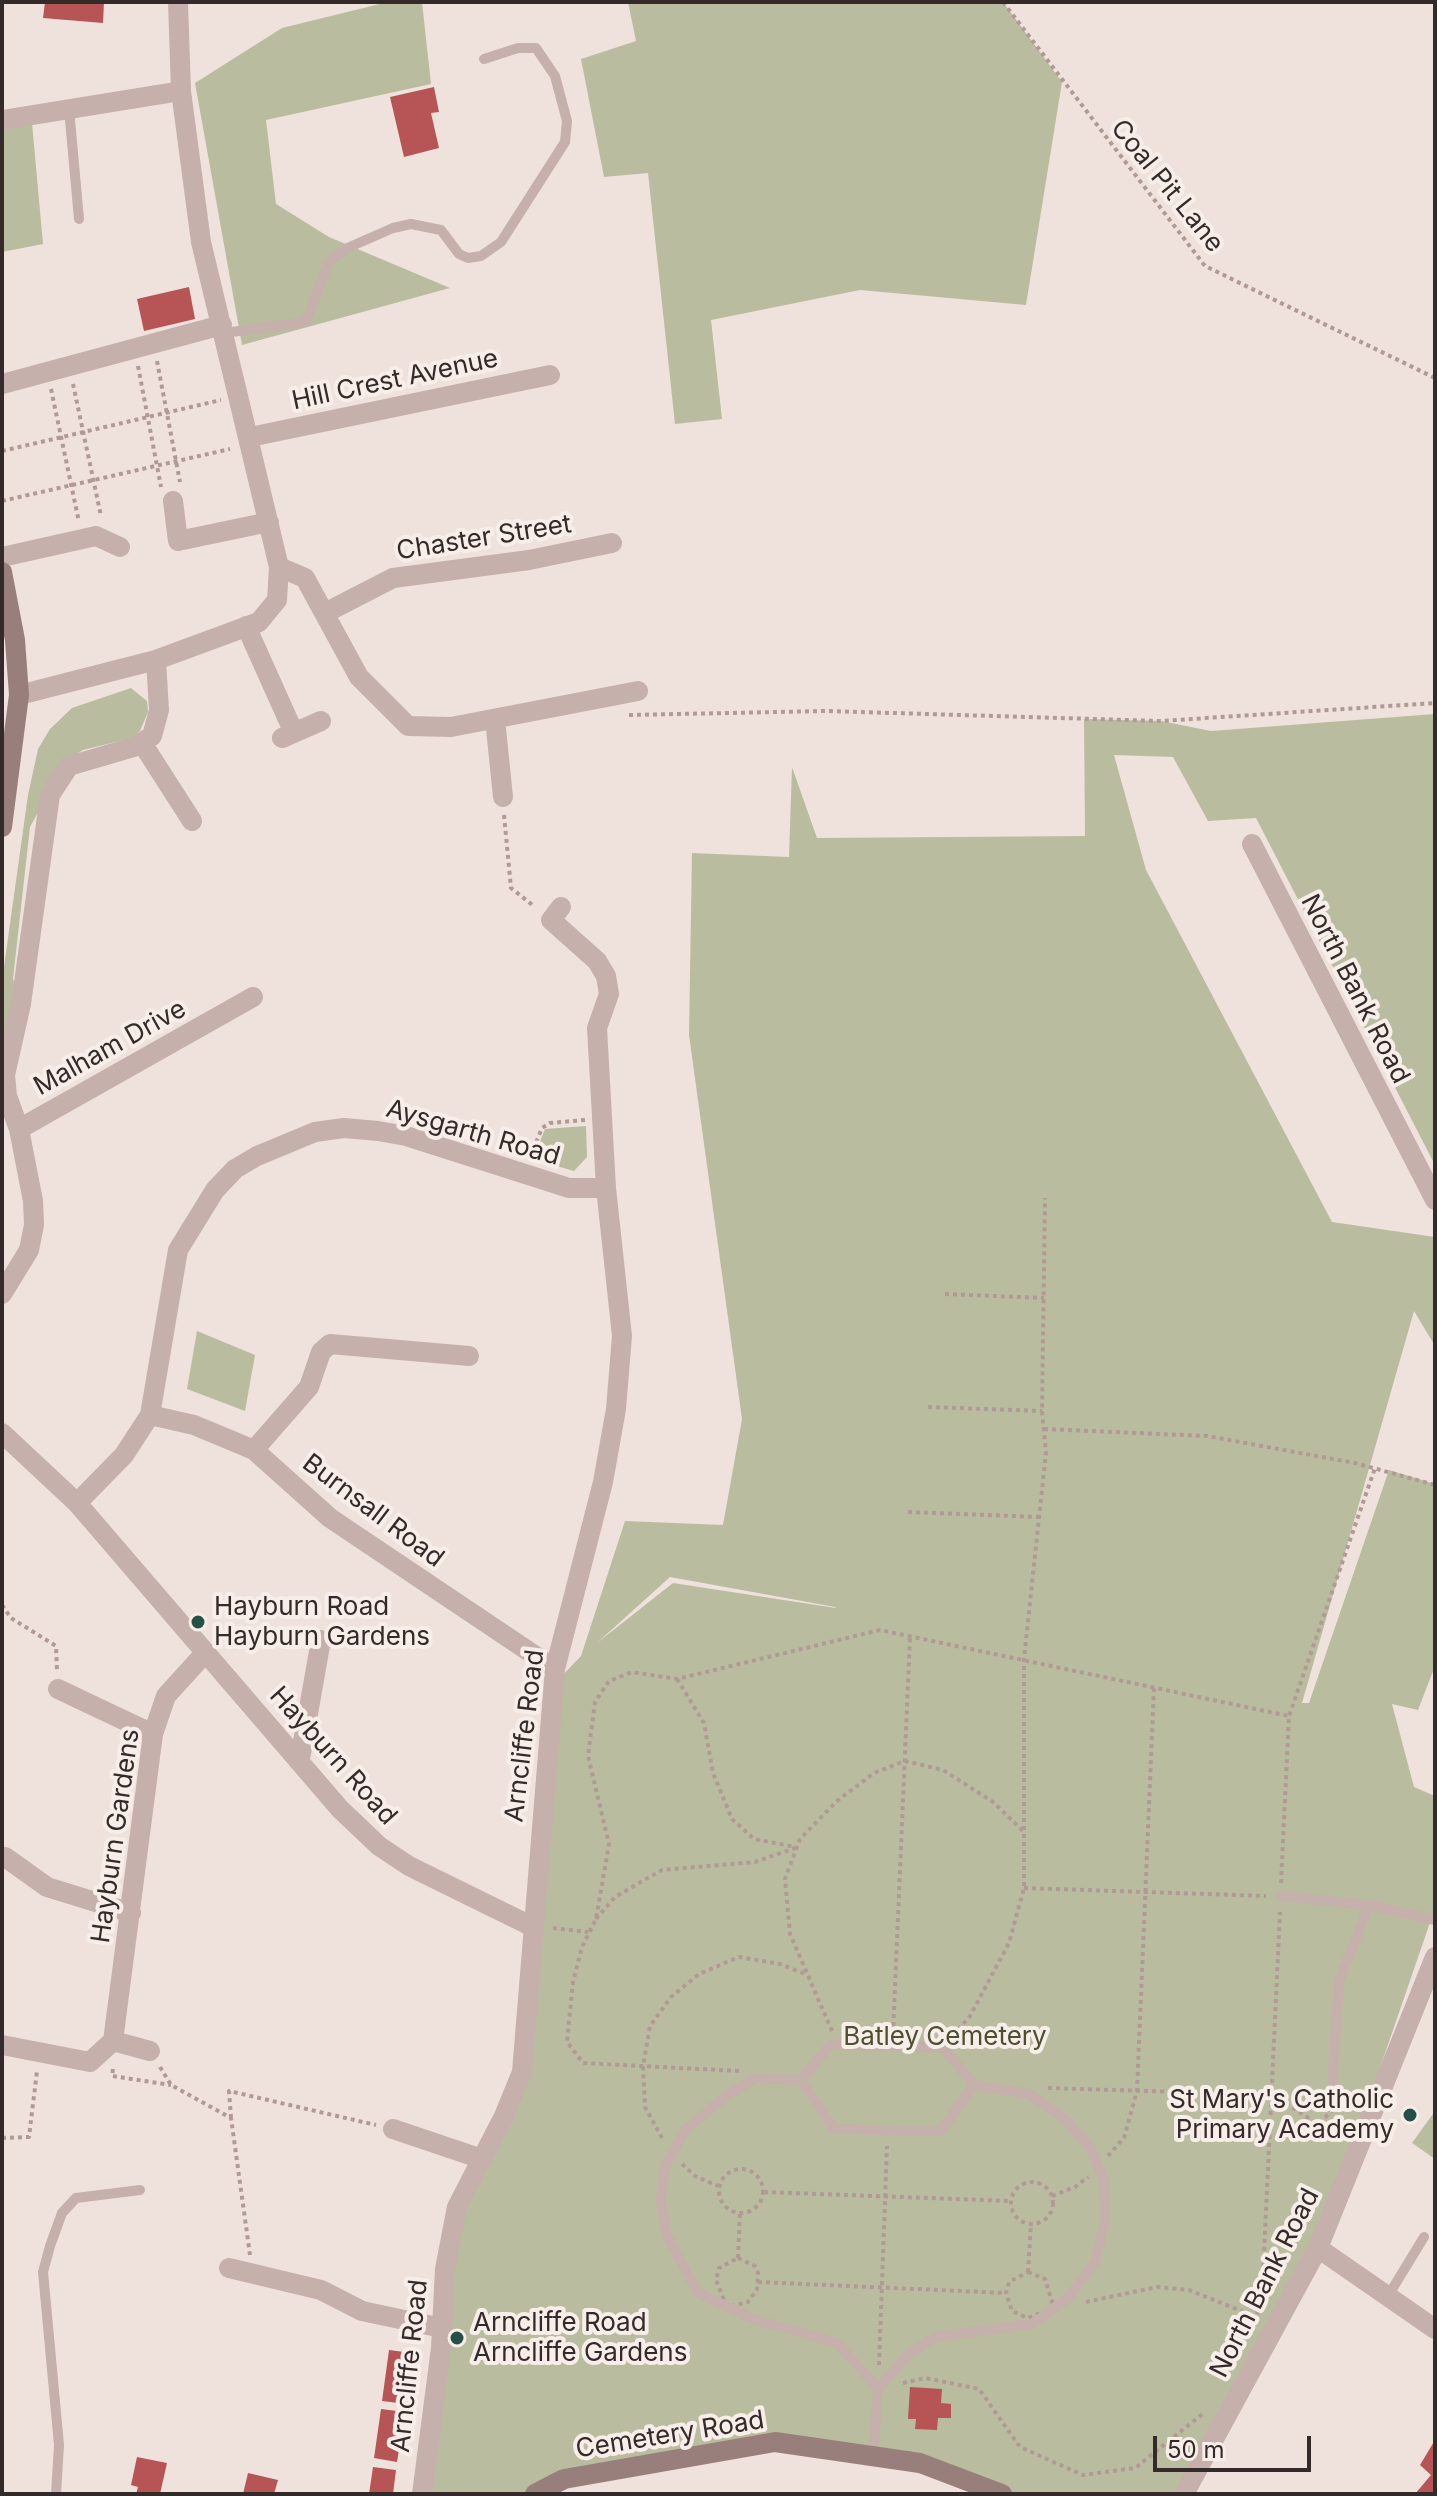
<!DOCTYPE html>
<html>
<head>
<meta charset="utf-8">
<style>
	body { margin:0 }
	#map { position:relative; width:1437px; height:2496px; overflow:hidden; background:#efe2dd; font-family:Inter,sans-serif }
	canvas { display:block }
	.frame { position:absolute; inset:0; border:4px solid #342a29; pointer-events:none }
	.scale { position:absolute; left:1153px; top:2436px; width:158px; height:36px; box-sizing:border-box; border:4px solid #342a29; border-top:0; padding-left:10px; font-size:24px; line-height:28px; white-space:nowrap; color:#342a29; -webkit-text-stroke:6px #f7ede9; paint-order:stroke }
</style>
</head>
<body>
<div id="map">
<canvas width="1437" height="2496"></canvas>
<div class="frame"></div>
<div class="scale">50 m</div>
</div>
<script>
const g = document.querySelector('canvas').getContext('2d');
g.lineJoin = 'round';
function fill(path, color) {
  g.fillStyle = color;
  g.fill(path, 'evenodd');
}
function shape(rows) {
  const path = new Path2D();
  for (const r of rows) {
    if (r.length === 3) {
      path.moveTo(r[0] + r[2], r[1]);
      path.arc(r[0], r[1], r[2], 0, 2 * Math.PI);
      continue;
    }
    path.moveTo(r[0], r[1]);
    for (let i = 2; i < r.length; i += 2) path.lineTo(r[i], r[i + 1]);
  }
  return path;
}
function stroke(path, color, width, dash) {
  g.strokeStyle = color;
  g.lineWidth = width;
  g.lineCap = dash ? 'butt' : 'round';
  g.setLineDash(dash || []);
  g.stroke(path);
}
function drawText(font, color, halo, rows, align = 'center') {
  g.font = font + ' Inter,sans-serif';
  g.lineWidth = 8;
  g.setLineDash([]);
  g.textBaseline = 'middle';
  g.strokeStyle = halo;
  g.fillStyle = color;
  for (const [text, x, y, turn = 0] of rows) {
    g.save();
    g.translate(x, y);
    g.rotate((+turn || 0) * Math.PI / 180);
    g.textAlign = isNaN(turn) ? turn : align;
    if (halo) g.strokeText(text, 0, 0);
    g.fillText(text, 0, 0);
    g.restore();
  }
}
const green = shape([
	[388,2,422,2,431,84,266,120,276,204,329,237,450,288,242,345,195,83,282,28],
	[628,2,1003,2,1062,82,1026,305,860,290,711,320,722,419,675,424,648,173,604,177,581,59,636,41],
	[32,123,43,244,2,252,2,128],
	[131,688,147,701,148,712,140,731,132,738,83,750,66,761,30,827,13,979,18,990,2,1070,2,981,28,795,38,749,50,729,72,708],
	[1435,714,1435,1165,1256,818,1208,821,1173,757,1114,755,1146,870,1332,1222,1435,1237,1435,1346,1414,1311,1302,1703,1309,1703,1389,1470,1435,1484,1435,1666,1418,1710,1392,1704,1414,1787,1435,1796,1435,1908,1318,2248,1184,2494,1002,2494,920,2463,775,2442,535,2494,422,2494,457,2207,522,2072,557,1681,581,1656,625,1521,723,1525,742,1419,689,1035,692,853,789,857,792,767,817,838,1085,836,1084,719,1161,721,1211,731],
	[670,1577,835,1607,836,1608,673,1583,597,1643],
	[586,1126,587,1157,574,1171,533,1159,545,1129],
	[197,1331,255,1355,245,1411,187,1389],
	[1435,2111,1435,2159,1412,2143]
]);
const building = shape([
	[45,2,104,2,103,23,43,18],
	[434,87,439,112,431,113,439,148,404,157,390,97],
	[189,287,195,319,144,331,137,299],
	[389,2350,412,2353,406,2404,382,2401],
	[910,2387,942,2389,941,2403,951,2404,951,2418,938,2418,937,2430,915,2429,916,2419,908,2419],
	[381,2409,405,2412,397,2462,374,2458],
	[1435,2440,1435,2494,1415,2494,1431,2475,1420,2465],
	[137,2457,167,2463,160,2494,136,2494,138,2487,131,2485],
	[373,2467,396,2470,393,2494,369,2494],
	[248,2473,278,2480,274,2494,243,2494]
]);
const path = shape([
	[1003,2,1205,266,1435,378],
	[157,361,180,482],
	[138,366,161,487],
	[73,384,101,516],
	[51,389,79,522],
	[2,451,221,400],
	[2,501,230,449],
	[629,715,826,711,1161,721,1435,703],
	[504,815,511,888,535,907],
	[530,1157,542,1128,550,1123,585,1120],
	[945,1294,1044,1298],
	[928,1407,1042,1411],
	[1044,1429,1207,1436,1355,1463,1435,1485],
	[908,1512,1039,1517],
	[2,1605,11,1618,56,1646,57,1671],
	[677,1679,704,1723,713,1773,732,1819,754,1839,796,1847],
	[1281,1883,1289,1716,1375,1468],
	[1024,1888,1266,1896],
	[596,1919,615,1897,662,1870,755,1862,795,1848],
	[553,1928,588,1932],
	[832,2031,790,1934,785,1879,800,1839,837,1801,874,1773,905,1761,943,1770,993,1802,1024,1832],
	[893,2034,910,1637],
	[953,2036,970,2016,1009,1943,1024,1888,1024,1659,1046,1452,1042,1411,1045,1198],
	[160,2067,171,2085,231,2118,250,2255],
	[113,2069,112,2076,171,2085],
	[739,2071,583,2063,567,2042,573,1982,582,1947,596,1919,609,1844,588,1756,595,1702,609,1681,632,1672,677,1679,880,1630,1289,1716],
	[1048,2088,1272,2095,1318,2124,1331,2112,1332,2101],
	[231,2118,229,2091,376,2125],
	[2,2138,29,2137,37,2071],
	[662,2138,645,2107,643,2066,650,2026,671,1997,699,1974,739,1957,780,1964,805,1974],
	[1108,2156,1124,2138,1137,2091,1154,1687],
	[682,2164,695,2176,718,2186],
	[741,2191,22],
	[1032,2203,21],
	[764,2192,1011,2201],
	[1052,2196,1075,2187,1088,2177],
	[738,2258,755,2266,758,2273,757,2289,748,2302,727,2307,716,2280,719,2268,738,2258],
	[738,2258,740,2213],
	[1028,2272,1045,2279,1054,2308,1028,2318,1012,2311,1006,2293,1009,2282,1028,2272],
	[1028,2272,1031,2223],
	[758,2282,1006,2293],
	[1086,2302,1157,2287,1189,2290,1256,2317],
	[1257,2314,1262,2296,1280,1912],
	[879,2365,887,2146],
	[903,2383,925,2378,979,2389,1020,2447,1083,2475,1135,2468,1205,2412]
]);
const lane = shape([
	[69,109,79,219],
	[224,333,306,322,328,263,345,249,393,228,411,224,441,230,459,254,468,258,481,256,501,242,565,142,567,121,555,76,536,48,518,48,484,59],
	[1281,1896,1369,1905,1435,1920],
	[830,2045,943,2047,974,2085,941,2131,834,2129,801,2080,830,2045],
	[801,2080,756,2078,727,2095,686,2129,665,2166,661,2199,667,2236,698,2293,753,2319,837,2343,878,2388],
	[1332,2087,1339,1981,1369,1905],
	[1388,2296,1424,2237],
	[873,2456,878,2388,911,2352,936,2337,1032,2324,1068,2298,1095,2262,1105,2221,1104,2181,1091,2149,1066,2120,1029,2094,974,2085],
	[56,2494,59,2445,43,2272,50,2246,62,2213,76,2198,140,2190]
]);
const street = shape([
	[2,120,181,91],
	[2,384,222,325],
	[250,437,550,375],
	[173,501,178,541,269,522],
	[2,557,96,536,120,547],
	[279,567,305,578,359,677,408,726,451,727,638,691],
	[325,613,393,578,529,560,612,543],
	[246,626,294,733],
	[19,695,156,660,259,622,277,600,279,567,201,242,181,91,178,2],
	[495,719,503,797],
	[282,738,321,721],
	[142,743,192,821],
	[1252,844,1435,1200],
	[19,1129,7,1096,5,1075,21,1004,50,795,69,766,134,747,152,736,159,710,156,660],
	[2,1294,29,1250,34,1225,33,1201,19,1129,253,997],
	[150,1415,194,1425,254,1450,330,1518,555,1669],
	[2,1433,77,1503,340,1809,379,1846,409,1866,531,1926],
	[254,1450,309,1387,321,1352,330,1344,469,1356],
	[77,1503,124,1455,150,1415,178,1250,215,1190,235,1169,257,1156,315,1132,344,1128,378,1131,406,1136,569,1188,606,1188],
	[58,1689,153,1734],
	[300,1759,321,1640],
	[5,1857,47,1887,131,1913],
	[113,2041,150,2051],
	[2,2045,90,2062,113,2041,153,1734,166,1696,205,1653],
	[393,2129,482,2159],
	[1318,2248,1435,2329],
	[229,2268,321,2290,362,2311,442,2328],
	[422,2494,441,2348,445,2269,457,2207,504,2116,522,2072,555,1669,603,1482,616,1409,622,1336,606,1188,597,1028,609,994,606,976,597,961,551,920,561,907],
	[1184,2494,1318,2248,1435,1957]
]);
const secondary = shape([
	[2,572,15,640,19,695,2,827],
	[535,2494,564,2479,775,2442,920,2463,1002,2494]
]);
const markers = [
	[198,1622,8,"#245048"],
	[1410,2115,8,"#245048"],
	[457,2338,8,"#245048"]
];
const streetNames = [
	["Coal Pit Lane",1167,186,51],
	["Hill Crest Avenue",395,380,-12],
	["Chaster Street",484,538,-9],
	["North Bank Road",1355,989,63],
	["Malham Drive",110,1048,-29],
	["Aysgarth Road",473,1133,16],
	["Burnsall Road",373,1511,37],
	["Arncliffe Road",525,1736,-83],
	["Hayburn Road",333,1756,48],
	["Hayburn Gardens",116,1836,-82],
	["North Bank Road",1265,2283,-63],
	["Arncliffe Road",410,2366,-84],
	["Cemetery Road",670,2435,-9]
];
const poiNames = [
	["Hayburn Road",214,1607],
	["Hayburn Gardens",214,1637],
	["St Mary's Catholic",1394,2100,"right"],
	["Primary Academy",1394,2130,"right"],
	["Arncliffe Road",473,2323],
	["Arncliffe Gardens",473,2353]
];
const parkNames = [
	["Batley Cemetery",945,2037]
];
fill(green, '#babc9f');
fill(building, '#b75455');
stroke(path, '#b19a95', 4, [4, 4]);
stroke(lane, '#c5b0ab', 10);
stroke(street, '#c5b0ab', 20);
stroke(secondary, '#997f7c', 20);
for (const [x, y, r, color] of markers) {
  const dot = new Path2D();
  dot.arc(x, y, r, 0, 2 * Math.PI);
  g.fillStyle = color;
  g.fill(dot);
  stroke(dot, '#f7ede9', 3);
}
drawText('26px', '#342a29', '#f7ede9', streetNames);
drawText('26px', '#342a29', '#f7ede9', poiNames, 'left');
drawText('26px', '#4c4f30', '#f7ede9', parkNames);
</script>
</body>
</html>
